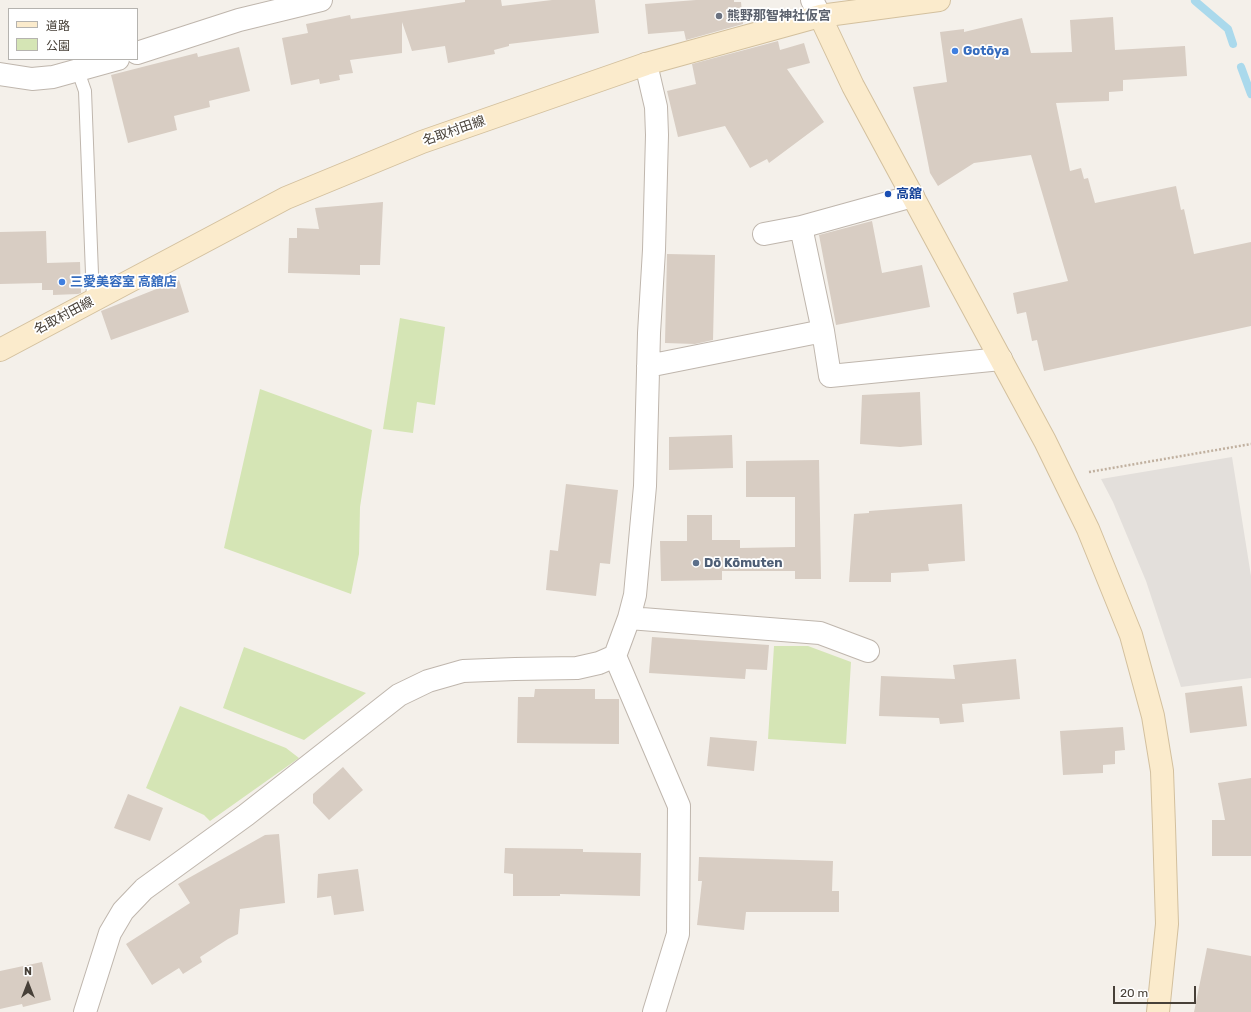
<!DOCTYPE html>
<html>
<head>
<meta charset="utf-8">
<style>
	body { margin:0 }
	#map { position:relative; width:1251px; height:1012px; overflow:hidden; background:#f4f0ea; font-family:Rubik,"Noto Sans JP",sans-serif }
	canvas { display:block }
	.legend { position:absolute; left:8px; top:8px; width:130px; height:52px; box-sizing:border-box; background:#fff; border:1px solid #b5b3af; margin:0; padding:5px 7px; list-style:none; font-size:12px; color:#474038 }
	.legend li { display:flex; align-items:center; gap:8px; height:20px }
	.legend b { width:20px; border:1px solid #b5b3af }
	.north { position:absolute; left:8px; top:964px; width:40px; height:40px; -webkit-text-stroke:3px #fff; paint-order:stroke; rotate:0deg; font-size:11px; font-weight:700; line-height:16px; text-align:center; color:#474038 }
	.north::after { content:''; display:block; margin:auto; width:14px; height:18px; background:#474038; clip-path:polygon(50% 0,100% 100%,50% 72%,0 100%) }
	.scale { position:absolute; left:1113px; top:986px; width:83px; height:18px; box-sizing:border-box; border:2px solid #474038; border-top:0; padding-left:5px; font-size:12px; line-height:14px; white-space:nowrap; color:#474038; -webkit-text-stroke:3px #fff; paint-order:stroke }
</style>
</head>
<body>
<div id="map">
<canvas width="1251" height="1012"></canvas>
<ul class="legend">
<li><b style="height:5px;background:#fbebcc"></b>道路</li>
<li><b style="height:11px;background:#d5e5b5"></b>公園</li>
</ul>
<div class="north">N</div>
<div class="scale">20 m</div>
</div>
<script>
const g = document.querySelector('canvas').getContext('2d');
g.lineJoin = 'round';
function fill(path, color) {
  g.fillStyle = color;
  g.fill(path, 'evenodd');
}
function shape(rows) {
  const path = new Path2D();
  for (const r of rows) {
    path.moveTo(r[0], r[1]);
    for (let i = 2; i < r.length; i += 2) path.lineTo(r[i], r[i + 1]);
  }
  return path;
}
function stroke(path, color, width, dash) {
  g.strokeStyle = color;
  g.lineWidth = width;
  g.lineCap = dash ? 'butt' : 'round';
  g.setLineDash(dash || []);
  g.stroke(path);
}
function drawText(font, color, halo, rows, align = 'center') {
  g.font = font + ' Rubik,"Noto Sans JP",sans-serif';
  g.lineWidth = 3.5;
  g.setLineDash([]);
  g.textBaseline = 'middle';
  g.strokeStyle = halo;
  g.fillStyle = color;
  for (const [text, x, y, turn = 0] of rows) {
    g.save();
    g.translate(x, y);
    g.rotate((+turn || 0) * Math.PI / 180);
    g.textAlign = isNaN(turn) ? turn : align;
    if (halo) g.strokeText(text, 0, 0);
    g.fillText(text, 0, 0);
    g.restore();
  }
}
const industrial = shape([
	[1232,457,1251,576,1251,678,1181,687,1146,581,1113,502,1101,479]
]);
const green = shape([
	[400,318,445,327,435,405,417,402,413,433,383,429],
	[260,389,372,430,360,507,359,554,351,594,224,548],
	[774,646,808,646,851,662,846,744,768,739],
	[244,647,366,693,304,740,223,708],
	[180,706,286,748,299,758,210,821,204,815,146,788]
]);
const stream = shape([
	[1195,1,1228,29,1233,44],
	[1241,67,1251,94]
]);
const building = shape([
	[465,0,501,0,502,6,552,0,595,0,599,33,509,44,509,46,494,50,495,54,448,63,445,46,412,51,402,22,402,53,350,60,353,73,339,75,340,80,320,84,319,79,291,85,282,38,308,33,306,24,350,15,351,19,465,2],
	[696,0,734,0,734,2,741,2,743,24,686,40,684,31,648,34,645,4],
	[1113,17,1115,50,1185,46,1187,76,1123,80,1123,91,1109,92,1109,101,1056,103,1070,171,1081,168,1084,179,1088,178,1095,203,1176,186,1181,210,1184,209,1194,254,1251,242,1251,326,1044,371,1037,340,1032,341,1026,312,1017,314,1013,293,1068,281,1031,155,974,163,938,186,930,173,913,87,947,82,940,32,964,29,964,32,1022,18,1031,53,1072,52,1070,20],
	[778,41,780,50,804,43,810,63,787,69,824,122,769,163,767,159,750,168,725,126,678,137,667,91,696,84,692,64],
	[239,47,250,91,209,101,210,107,174,116,177,130,128,143,111,75,197,53,198,57],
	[383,202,380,265,360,265,360,275,288,273,289,238,297,238,297,228,319,229,315,208],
	[872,221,882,273,922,265,930,307,836,325,819,235],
	[46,231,47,263,80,262,81,293,78,294,53,295,53,290,42,290,42,283,0,284,0,232],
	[667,254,715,255,713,340,695,344,665,343],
	[179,280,189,312,111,340,101,311],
	[920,392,922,445,900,447,860,444,862,395],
	[732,435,733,468,669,470,669,437],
	[819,460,821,579,795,579,795,571,722,571,722,580,661,581,660,541,687,541,687,515,712,515,712,540,740,540,740,548,795,547,795,497,746,497,746,461],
	[566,484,618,490,610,564,600,563,596,596,546,590,550,550,558,551],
	[962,504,965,561,928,564,929,571,891,573,891,582,849,582,854,514,869,513,869,511],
	[652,637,769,645,767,670,746,669,745,679,649,673],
	[1016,659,1020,699,962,704,964,722,940,724,939,718,879,716,881,676,955,679,953,665],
	[1242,686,1247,726,1190,733,1185,693],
	[535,689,595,689,595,699,619,699,619,744,517,743,518,697,534,697],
	[1123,727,1125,750,1115,751,1115,764,1103,765,1103,773,1063,775,1060,731],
	[710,737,757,741,754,771,707,766],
	[343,767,363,790,329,820,313,803,313,794],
	[1251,778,1251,856,1212,856,1212,820,1225,820,1218,783],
	[128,794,163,808,150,841,114,828],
	[279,834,285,903,240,909,238,934,228,939,200,957,202,962,183,974,179,968,152,985,126,944,190,903,178,884,265,835],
	[505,848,583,849,583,852,641,853,640,896,560,894,560,896,513,896,513,874,504,873],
	[699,857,833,861,832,891,839,891,839,912,746,912,744,930,697,925,702,881,698,881],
	[358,869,364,911,334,915,331,896,317,898,318,874],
	[1207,948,1251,956,1251,1012,1194,1012],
	[42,962,51,1000,23,1007,22,1004,0,1009,0,971]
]);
const path = shape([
	[1089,472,1251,444]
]);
const lane = shape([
	[78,71,85,91,93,300]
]);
const street = shape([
	[812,0,820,16],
	[137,53,239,20,321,0],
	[646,64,656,107,657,135,654,250,649,333,645,486,635,595,629,618,615,656,679,806,678,934,654,1012],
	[0,74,32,79,53,77,118,59],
	[764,234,801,227],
	[823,331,830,376,1001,359],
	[648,366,823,331,801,227,913,196],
	[629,618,820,633,868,651],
	[85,1012,110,933,123,911,144,889,246,815,399,695,428,681,463,671,515,669,577,668,599,663,615,656]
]);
const secondary = shape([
	[820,16,853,86,1045,441,1088,529,1131,635,1153,716,1162,771,1164,826,1167,924,1158,1012],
	[0,350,286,198,422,142,646,64,820,16,939,0]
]);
const markers = [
	[719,16,4,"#6b7280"],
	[955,51,4,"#3f7fe0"],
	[888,194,4,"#1a4fb4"],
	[62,282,4,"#3f7fe0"],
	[696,563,4,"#5c6f8a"]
];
const worshipNames = [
	["熊野那智神社仮宮",727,16]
];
const shopNames = [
	["Gotōya",963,51],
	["三愛美容室 高舘店",70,282]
];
const streetNames = [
	["名取村田線",454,131,-19],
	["名取村田線",64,316,-28]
];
const transitNames = [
	["高舘",896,194]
];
const serviceNames = [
	["Dō Kōmuten",704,563]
];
fill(industrial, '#e3dfdb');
fill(green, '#d5e5b5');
stroke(stream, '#aad9ec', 8);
fill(building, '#d8cdc3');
stroke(lane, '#bfb6ad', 14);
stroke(street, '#bfb6ad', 24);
stroke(secondary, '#d3c09e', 24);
stroke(path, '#c0b09f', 2.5, [2, 2]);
stroke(lane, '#fff', 12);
stroke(street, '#fff', 22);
stroke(secondary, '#fbebcc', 22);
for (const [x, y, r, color] of markers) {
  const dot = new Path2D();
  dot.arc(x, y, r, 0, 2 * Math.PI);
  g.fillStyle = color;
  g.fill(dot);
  stroke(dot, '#fff', 1.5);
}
drawText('bold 13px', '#5b616d', '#fff', worshipNames, 'left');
drawText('bold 13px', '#366cbe', '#fff', shopNames, 'left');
drawText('13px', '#474038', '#fff', streetNames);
drawText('bold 13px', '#164399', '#fff', transitNames, 'left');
drawText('bold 13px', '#4e5e75', '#fff', serviceNames, 'left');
</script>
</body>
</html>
